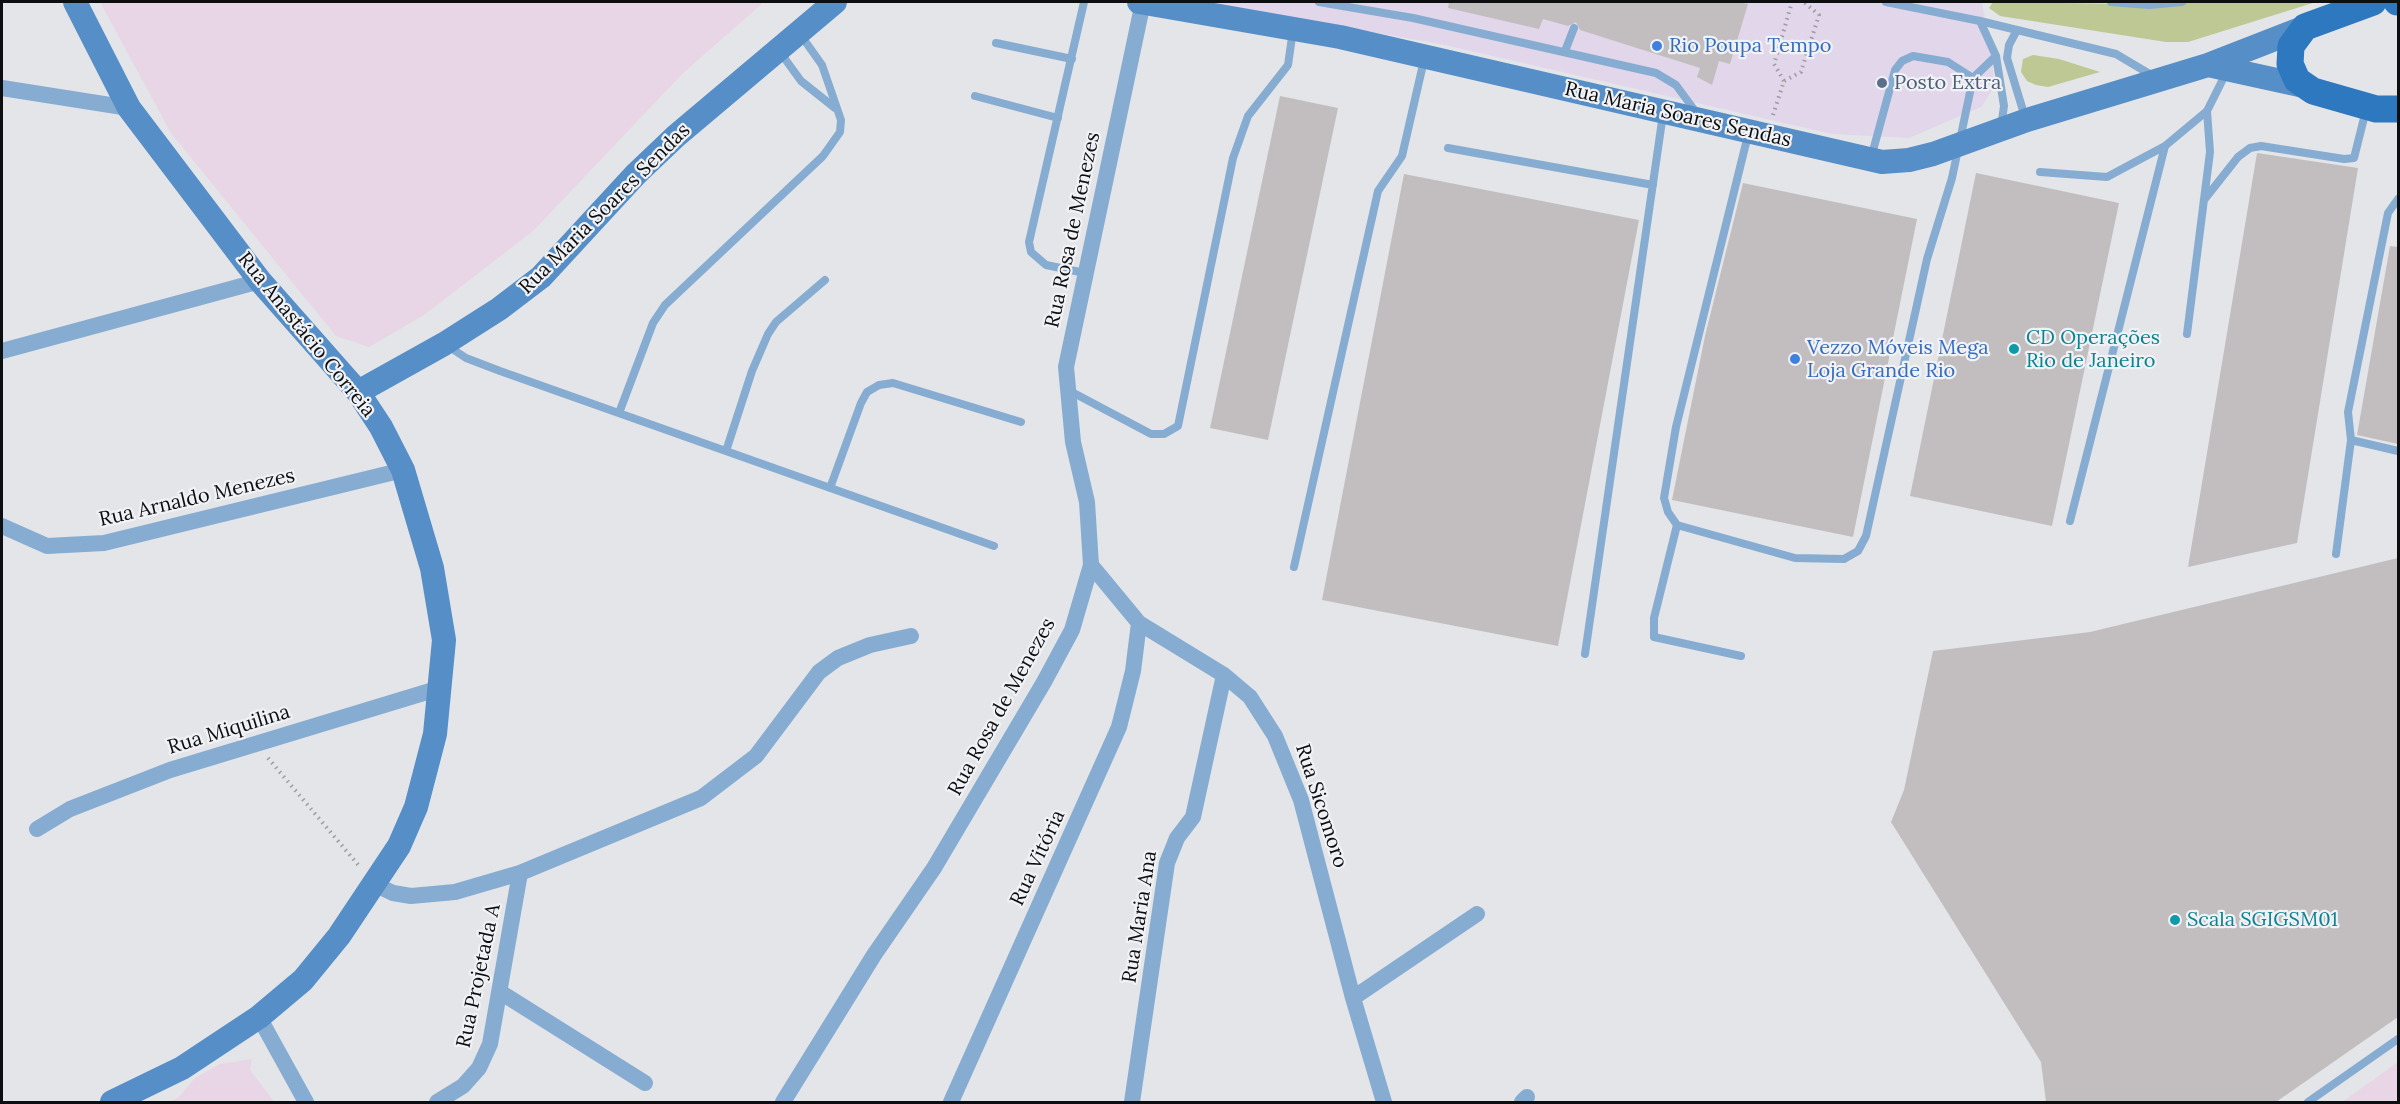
<!DOCTYPE html>
<html>
<head>
<meta charset="utf-8">
<style>
	body { margin:0 }
	#map { position:relative; width:2400px; height:1104px; overflow:hidden; background:#e3e5e8; font-family:Lora,serif }
	canvas { display:block }
	.frame { position:absolute; inset:0; border:3px solid #0d0e0f; pointer-events:none }
</style>
</head>
<body>
<div id="map">
<canvas width="2400" height="1104"></canvas>
<div class="frame"></div>
</div>
<script>
const g = document.querySelector('canvas').getContext('2d');
g.lineJoin = 'round';
function fill(path, color) {
  g.fillStyle = color;
  g.fill(path, 'evenodd');
}
function shape(rows) {
  const path = new Path2D();
  for (const r of rows) {
    path.moveTo(r[0], r[1]);
    for (let i = 2; i < r.length; i += 2) path.lineTo(r[i], r[i + 1]);
  }
  return path;
}
function stroke(path, color, width, dash) {
  g.strokeStyle = color;
  g.lineWidth = width;
  g.lineCap = dash ? 'butt' : 'round';
  g.setLineDash(dash || []);
  g.stroke(path);
}
function drawText(font, color, halo, rows, align = 'center') {
  g.font = font + ' Lora,serif';
  g.lineWidth = 4.5;
  g.setLineDash([]);
  g.textBaseline = 'middle';
  g.strokeStyle = halo;
  g.fillStyle = color;
  for (const [text, x, y, turn = 0] of rows) {
    g.save();
    g.translate(x, y);
    g.rotate((+turn || 0) * Math.PI / 180);
    g.textAlign = isNaN(turn) ? turn : align;
    if (halo) g.strokeText(text, 0, 0);
    g.fillText(text, 0, 0);
    g.restore();
  }
}
const commercial = shape([
	[1206,2,1982,2,1993,65,1993,89,1981,107,1909,138,1832,134,1445,45]
]);
const industrial = shape([
	[100,2,764,2,683,73,533,231,424,315,369,347,336,336,171,133],
	[252,1059,250,1070,274,1102,169,1102,179,1097,195,1078,220,1064],
	[2398,1062,2398,1102,2342,1102]
]);
const green = shape([
	[1993,2,2126,4,2173,2,2316,2,2188,42,2166,42,2000,16,1989,8],
	[2033,55,2059,59,2100,72,2048,87,2036,85,2027,81,2021,72,2023,59]
]);
const building = shape([
	[1449,2,1738,2,1748,4,1730,64,1719,61,1712,85,1697,77,1700,68,1580,30,1576,22,1568,26,1543,19,1539,29,1448,8],
	[1280,96,1338,108,1268,440,1210,428],
	[2257,153,2358,168,2297,543,2188,567],
	[1976,173,2119,203,2052,526,1910,496],
	[1404,174,1639,220,1558,646,1322,600],
	[1743,183,1917,219,1853,537,1672,500,1705,336],
	[2390,246,2398,247,2398,444,2357,435],
	[2398,558,2398,1017,2276,1102,2046,1102,2041,1062,1891,822,1904,790,1933,651,2090,632]
]);
const path = shape([
	[1784,81,1774,64,1792,2],
	[1773,115,1784,81,1801,72,1819,15,1804,2],
	[268,758,360,867]
]);
const service = shape([
	[1084,2,1029,242,1031,252,1046,265,1085,273],
	[1319,2,1413,18,1656,73,1676,85,1698,115],
	[1886,2,1980,21,2116,54,2153,76],
	[2111,2,2149,5,2182,2],
	[1980,21,1996,56,2004,106,2001,127],
	[2017,30,2009,45,2007,58,2025,117],
	[996,43,1072,59],
	[1565,51,1574,28],
	[780,52,801,81,835,108],
	[975,96,1058,118],
	[1748,135,1676,427,1664,498,1668,512,1677,525,1795,558,1844,559,1858,551,1866,536,1927,259,1952,178,1973,78,1996,56],
	[1448,148,1653,185],
	[1871,158,1895,70,1902,61,1913,56,1948,62,1973,78],
	[2040,172,2107,177,2165,146,2207,111,2226,73],
	[2204,200,2238,157,2250,148,2261,146,2344,159,2354,158,2366,110],
	[2187,334,2210,152,2207,111],
	[448,346,466,358,500,371,994,546],
	[1068,390,1151,434,1164,434,1178,426,1233,158,1248,116,1288,65,1293,30],
	[619,413,653,323,665,305,823,156,840,132,841,120,822,65,800,34],
	[2351,440,2348,412,2388,213,2398,199],
	[726,451,752,371,768,334,776,322,825,280],
	[830,488,861,403,867,392,879,385,893,383,1021,422],
	[2070,521,2165,146],
	[1677,525,1654,618,1654,637,1741,656],
	[2336,554,2351,440,2398,451],
	[1294,567,1378,191,1402,156,1424,60],
	[1585,654,1663,114],
	[2308,1102,2398,1039]
]);
const minor = shape([
	[2,88,129,108],
	[2,351,260,281],
	[2,526,47,546,104,543,403,470],
	[1091,565,1139,623,1224,675,1250,697,1275,736,1301,800,1353,998,1384,1102],
	[37,829,70,809,170,770,440,688],
	[376,885,393,893,411,896,455,892,520,873,701,798,756,756,819,672,838,658,870,645,911,636],
	[500,992,645,1083],
	[1353,998,1477,914],
	[259,1017,306,1102],
	[437,1102,463,1086,479,1068,490,1044,520,873],
	[783,1102,874,955,934,868,1044,682,1072,630,1091,565,1087,502,1073,442,1066,367,1143,2],
	[951,1102,1119,727,1133,671,1139,623],
	[1132,1102,1167,863,1177,838,1193,817,1224,675],
	[1522,1102,1527,1097]
]);
const secondary = shape([
	[75,2,129,108,260,281,358,392,381,427,403,470,432,568,444,640,435,734,416,807,399,846,339,936,303,980,259,1017,182,1068,112,1102],
	[1139,2,1340,37,1882,162,1909,160,1933,154,2027,120,2208,65,2303,28],
	[2208,65,2304,86],
	[358,392,444,344,499,309,541,277,636,174,676,136,835,2]
]);
const primary = shape([
	[2373,2,2305,27,2291,46,2290,64,2297,80,2313,91,2376,109,2398,109],
	[2397,2,2398,2]
]);
const markers = [
	[1657,46,6,"#3f7fe0"],
	[1882,83,6,"#5c6f8a"],
	[2014,349,6,"#0f9aa8"],
	[1795,359,6,"#3f7fe0"],
	[2175,920,6,"#0f9aa8"]
];
const shopNames = [
	["Rio Poupa Tempo",1669,46],
	["Vezzo Móveis Mega",1807,348],
	["Loja Grande Rio",1807,371]
];
const serviceNames = [
	["Posto Extra",1894,83]
];
const streetNames = [
	["Rua Maria Soares Sendas",1678,115,13],
	["Rua Maria Soares Sendas",605,209,-45],
	["Rua Rosa de Menezes",1073,230,-78],
	["Rua Anastácio Correia",306,335,51],
	["Rua Arnaldo Menezes",197,498,-13],
	["Rua Rosa de Menezes",1002,707,-61],
	["Rua Miquilina",229,730,-17],
	["Rua Sicomoro",1321,806,72],
	["Rua Vitória",1038,858,-65],
	["Rua Maria Ana",1140,917,-81],
	["Rua Projetada A",479,976,-78]
];
const cultureNames = [
	["CD Operações",2026,338],
	["Rio de Janeiro",2026,361],
	["Scala SGIGSM01",2187,920]
];
fill(commercial, '#e2d6ea');
fill(industrial, '#e8d5e5');
fill(green, '#bec894');
fill(building, '#c2bec0');
stroke(path, '#9b9d9f', 4, [1.5, 4.5]);
stroke(service, '#87acd2', 8);
stroke(minor, '#87acd2', 16);
stroke(secondary, '#568ec7', 24);
stroke(primary, '#2d78be', 27);
for (const [x, y, r, color] of markers) {
  const dot = new Path2D();
  dot.arc(x, y, r, 0, 2 * Math.PI);
  g.fillStyle = color;
  g.fill(dot);
  stroke(dot, '#f0f2f6', 2);
}
drawText('20px', '#366cbe', '#f0f2f6', shopNames, 'left');
drawText('20px', '#4e5e75', '#f0f2f6', serviceNames, 'left');
drawText('20px', '#0d0e0f', '#f0f2f6', streetNames);
drawText('20px', '#0d838f', '#f0f2f6', cultureNames, 'left');
</script>
</body>
</html>
